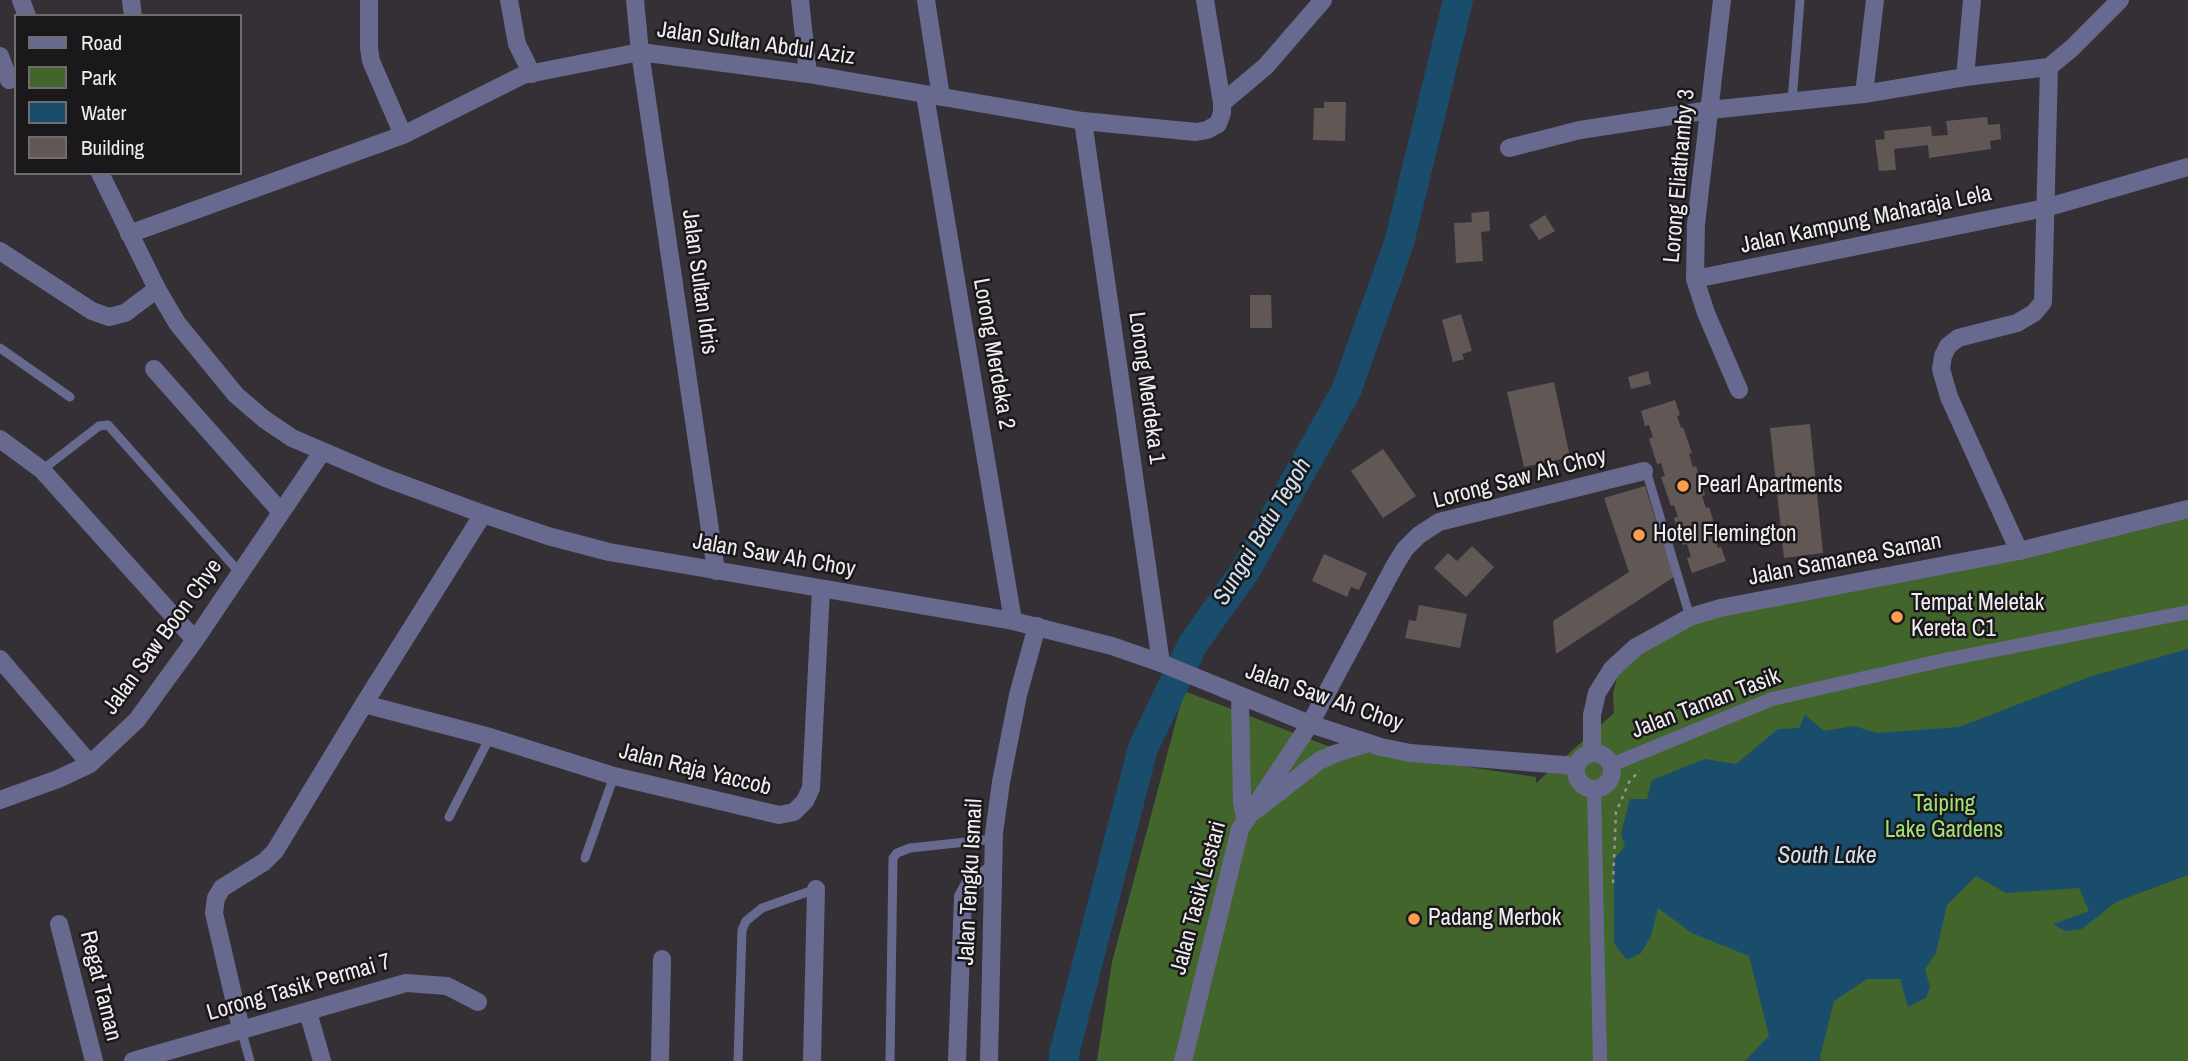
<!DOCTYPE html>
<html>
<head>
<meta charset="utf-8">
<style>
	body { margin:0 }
	#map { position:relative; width:2188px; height:1061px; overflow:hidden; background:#343036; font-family:"Archivo Narrow",sans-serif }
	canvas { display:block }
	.legend { position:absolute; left:14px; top:14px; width:228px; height:161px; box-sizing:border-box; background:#1b181b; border:2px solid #706d71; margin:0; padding:9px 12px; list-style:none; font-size:21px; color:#f0edf1 }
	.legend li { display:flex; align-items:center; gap:14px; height:35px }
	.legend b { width:35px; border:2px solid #706d71 }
</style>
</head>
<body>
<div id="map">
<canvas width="2188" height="1061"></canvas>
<ul class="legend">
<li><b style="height:9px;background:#676a8e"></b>Road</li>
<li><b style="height:19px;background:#42652b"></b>Park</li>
<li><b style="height:19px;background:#1a4d6c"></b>Water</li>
<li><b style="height:19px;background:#615855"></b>Building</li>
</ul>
</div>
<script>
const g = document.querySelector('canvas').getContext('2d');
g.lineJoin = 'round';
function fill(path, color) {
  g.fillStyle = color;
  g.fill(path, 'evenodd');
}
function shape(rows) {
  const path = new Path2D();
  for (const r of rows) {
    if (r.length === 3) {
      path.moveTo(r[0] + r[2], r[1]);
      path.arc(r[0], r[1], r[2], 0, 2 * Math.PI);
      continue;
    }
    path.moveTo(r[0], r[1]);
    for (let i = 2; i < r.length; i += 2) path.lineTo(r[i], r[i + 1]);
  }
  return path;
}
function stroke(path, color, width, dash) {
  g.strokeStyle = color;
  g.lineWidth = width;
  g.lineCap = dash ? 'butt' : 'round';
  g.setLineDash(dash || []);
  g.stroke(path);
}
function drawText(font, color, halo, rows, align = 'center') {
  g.font = font + ' "Archivo Narrow",sans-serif';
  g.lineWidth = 5;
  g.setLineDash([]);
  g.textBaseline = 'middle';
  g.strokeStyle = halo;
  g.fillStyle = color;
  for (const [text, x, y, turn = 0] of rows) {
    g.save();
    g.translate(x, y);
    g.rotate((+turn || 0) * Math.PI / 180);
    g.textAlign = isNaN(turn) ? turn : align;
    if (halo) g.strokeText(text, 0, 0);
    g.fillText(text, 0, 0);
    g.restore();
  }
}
const green = shape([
	[2188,514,2188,1061,1097,1061,1112,962,1184,691,1328,746,1536,777,1536,783,1614,713,1613,694,1617,677,1632,658,1686,623]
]);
const water = shape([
	[2188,649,2188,875,2116,902,2082,929,2065,931,2053,924,2089,911,2079,888,2006,893,1976,876,1947,905,1936,953,1925,969,1930,987,1926,998,1908,1007,1900,979,1867,979,1834,1001,1820,1057,1821,1061,1745,1061,1769,1036,1749,956,1692,933,1658,908,1651,936,1641,953,1627,960,1614,943,1614,860,1625,846,1621,834,1630,799,1647,799,1652,780,1705,759,1736,764,1778,729,1799,728,1805,715,1824,731,1854,726,1877,733,1959,727,2089,677]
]);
const river = shape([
	[1064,1061,1064,1054,1143,748,1193,644,1245,571,1346,391,1399,243,1458,0]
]);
const building = shape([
	[1324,102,1346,102,1345,141,1313,140,1314,108,1324,108],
	[1987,117,1988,125,2000,124,2001,139,1990,141,1991,149,1929,158,1928,145,1894,149,1896,170,1879,171,1875,140,1885,139,1884,131,1931,126,1932,136,1948,135,1946,121],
	[1489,211,1490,231,1481,232,1483,261,1456,263,1454,223,1472,222,1471,213],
	[1545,215,1555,231,1539,240,1529,225],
	[1250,295,1271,295,1272,328,1250,328],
	[1461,314,1472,351,1462,354,1464,359,1453,362,1442,320],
	[1648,371,1651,384,1631,389,1628,377],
	[1554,382,1570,457,1524,467,1507,392],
	[1675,400,1680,415,1677,416,1681,428,1683,427,1692,453,1689,454,1693,467,1696,466,1705,495,1702,496,1706,508,1709,507,1717,533,1713,534,1718,548,1721,547,1726,561,1692,573,1687,558,1691,557,1687,544,1683,545,1674,518,1678,517,1674,505,1671,506,1661,477,1665,476,1661,463,1657,464,1649,439,1653,437,1649,425,1645,426,1641,411],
	[1810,424,1823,553,1784,558,1770,428],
	[1383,449,1416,496,1383,518,1351,471],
	[1645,486,1674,577,1556,654,1553,621,1629,572,1604,498],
	[1472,546,1494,567,1466,597,1434,568,1448,553,1457,561],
	[1324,554,1367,573,1359,590,1351,587,1347,597,1312,581],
	[1419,605,1467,614,1460,648,1405,638,1409,620,1416,621]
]);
const path = shape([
	[1613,883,1616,812,1630,780,1640,771]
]);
const service = shape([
	[1792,101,1800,0],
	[0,348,70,397],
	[42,470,99,426,108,425,240,573],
	[1644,471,1648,477,1690,617],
	[449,817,490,737],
	[585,858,614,776],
	[241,1029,250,1061],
	[738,1061,742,930,746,921,762,908,816,889],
	[890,1061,893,858,897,853,910,848,994,839]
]);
const pedestrian = shape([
	[1611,765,1772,699,1944,660,2188,612],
	[1594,789,1600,1061]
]);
const minor = shape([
	[131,0,133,16],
	[369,0,369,48,371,61,403,135],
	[509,0,517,44,532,74],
	[635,0,640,52,716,571],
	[800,0,808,74],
	[926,0,941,97],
	[1722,0,1696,224,1695,279,1706,313,1739,390],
	[0,56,9,80],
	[1965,77,1972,0],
	[1864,94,1875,0],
	[925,95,1013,621],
	[1222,103,1266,66,1323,0],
	[1083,121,1161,663],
	[1509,148,1580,130,1710,110,1864,94,1965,77,2049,67,2072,48,2120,0],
	[129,234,403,135,523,75,640,52,808,74,1083,121,1196,132,1207,130,1218,124,1222,113,1222,103,1205,0],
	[0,251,92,311,109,317,125,313,157,289],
	[1695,279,2045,208,2188,167],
	[154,369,281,512],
	[0,439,42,470,195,640],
	[2019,551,1949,397,1941,369,1943,356,1948,346,1958,338,2017,323,2034,313,2043,302,2049,67],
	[0,659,90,764],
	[364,704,490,737,614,776,779,815,794,812,805,801,811,788,821,589],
	[1310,724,1395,565,1405,549,1419,535,1439,522,1644,471],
	[0,800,58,779,90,764,137,720,195,640,322,452],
	[59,924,94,1061],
	[308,1012,322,1061],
	[241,1029,214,913,216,898,222,888,264,862,275,851,364,704,483,514],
	[133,1061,406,983,447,986,478,1002],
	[660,1061,662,959],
	[812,1061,816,889],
	[957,1061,963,897,970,884,993,870],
	[989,1061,994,833,1001,782,1018,695,1037,626]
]);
const tertiary = shape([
	[21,0,27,16],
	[100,173,157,289,177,323,236,395,264,419,292,438,383,477,483,514,548,536,609,552,1013,621,1112,646,1161,663,1310,724,1381,747,1410,753,1576,766],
	[1240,697,1242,802,1245,818],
	[1592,753,1592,715,1597,693,1612,669,1636,647,1690,617,1720,608,2019,551,2188,509],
	[1594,771,18],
	[1256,810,1319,761,1334,754,1369,743],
	[1183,1061,1240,829,1310,724]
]);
const markers = [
	[1683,486,7,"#fa9f4e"],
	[1639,535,7,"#fa9f4e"],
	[1897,617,7,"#fa9f4e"],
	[1414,919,7,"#fa9f4e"]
];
const streetNames = [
	["Jalan Sultan Abdul Aziz",756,44,8],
	["Lorong Eliathamby 3",1680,176,-85],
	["Jalan Kampung Maharaja Lela",1866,220,-12],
	["Jalan Sultan Idris",699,282,82],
	["Lorong Merdeka 2",993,354,80],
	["Lorong Merdeka 1",1146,388,82],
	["Lorong Saw Ah Choy",1520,479,-15],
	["Jalan Saw Ah Choy",774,556,10],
	["Jalan Samanea Saman",1845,560,-11],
	["Jalan Saw Boon Chye",163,637,-54],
	["Jalan Saw Ah Choy",1324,698,19],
	["Jalan Taman Tasik",1706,704,-21],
	["Jalan Raja Yaccob",695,770,14],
	["Jalan Tengku Ismail",971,882,-87],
	["Jalan Tasik Lestari",1199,898,-75],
	["Regat Taman",100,986,76],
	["Lorong Tasik Permai 7",299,988,-16]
];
const poiNames = [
	["Pearl Apartments",1697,486],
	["Hotel Flemington",1653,535],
	["Tempat Meletak",1911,604],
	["Kereta C1",1911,630],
	["Padang Merbok",1428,919]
];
const parkNames = [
	["Taiping",1944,805],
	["Lake Gardens",1944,831]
];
const waterNames = [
	["Sungai Batu Tegoh",1263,532,-59],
	["South Lake",1827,857]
];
fill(green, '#42652b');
fill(water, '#1a4d6c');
stroke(river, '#1a4d6c', 30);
fill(building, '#615855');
stroke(path, '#969297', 2.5, [3.5, 5]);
stroke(service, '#676a8e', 9);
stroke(pedestrian, '#676a8e', 14);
stroke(minor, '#676a8e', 18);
stroke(tertiary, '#676a8e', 18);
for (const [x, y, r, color] of markers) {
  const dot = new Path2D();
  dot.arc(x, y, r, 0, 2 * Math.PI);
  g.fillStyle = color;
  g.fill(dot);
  stroke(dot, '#1b181b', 2.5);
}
drawText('23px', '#f0edf1', '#1b181b', streetNames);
drawText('23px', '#f0edf1', '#1b181b', poiNames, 'left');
drawText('23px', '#a0e176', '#1b181b', parkNames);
drawText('italic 24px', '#cde2f1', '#1b181b', waterNames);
</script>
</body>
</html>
